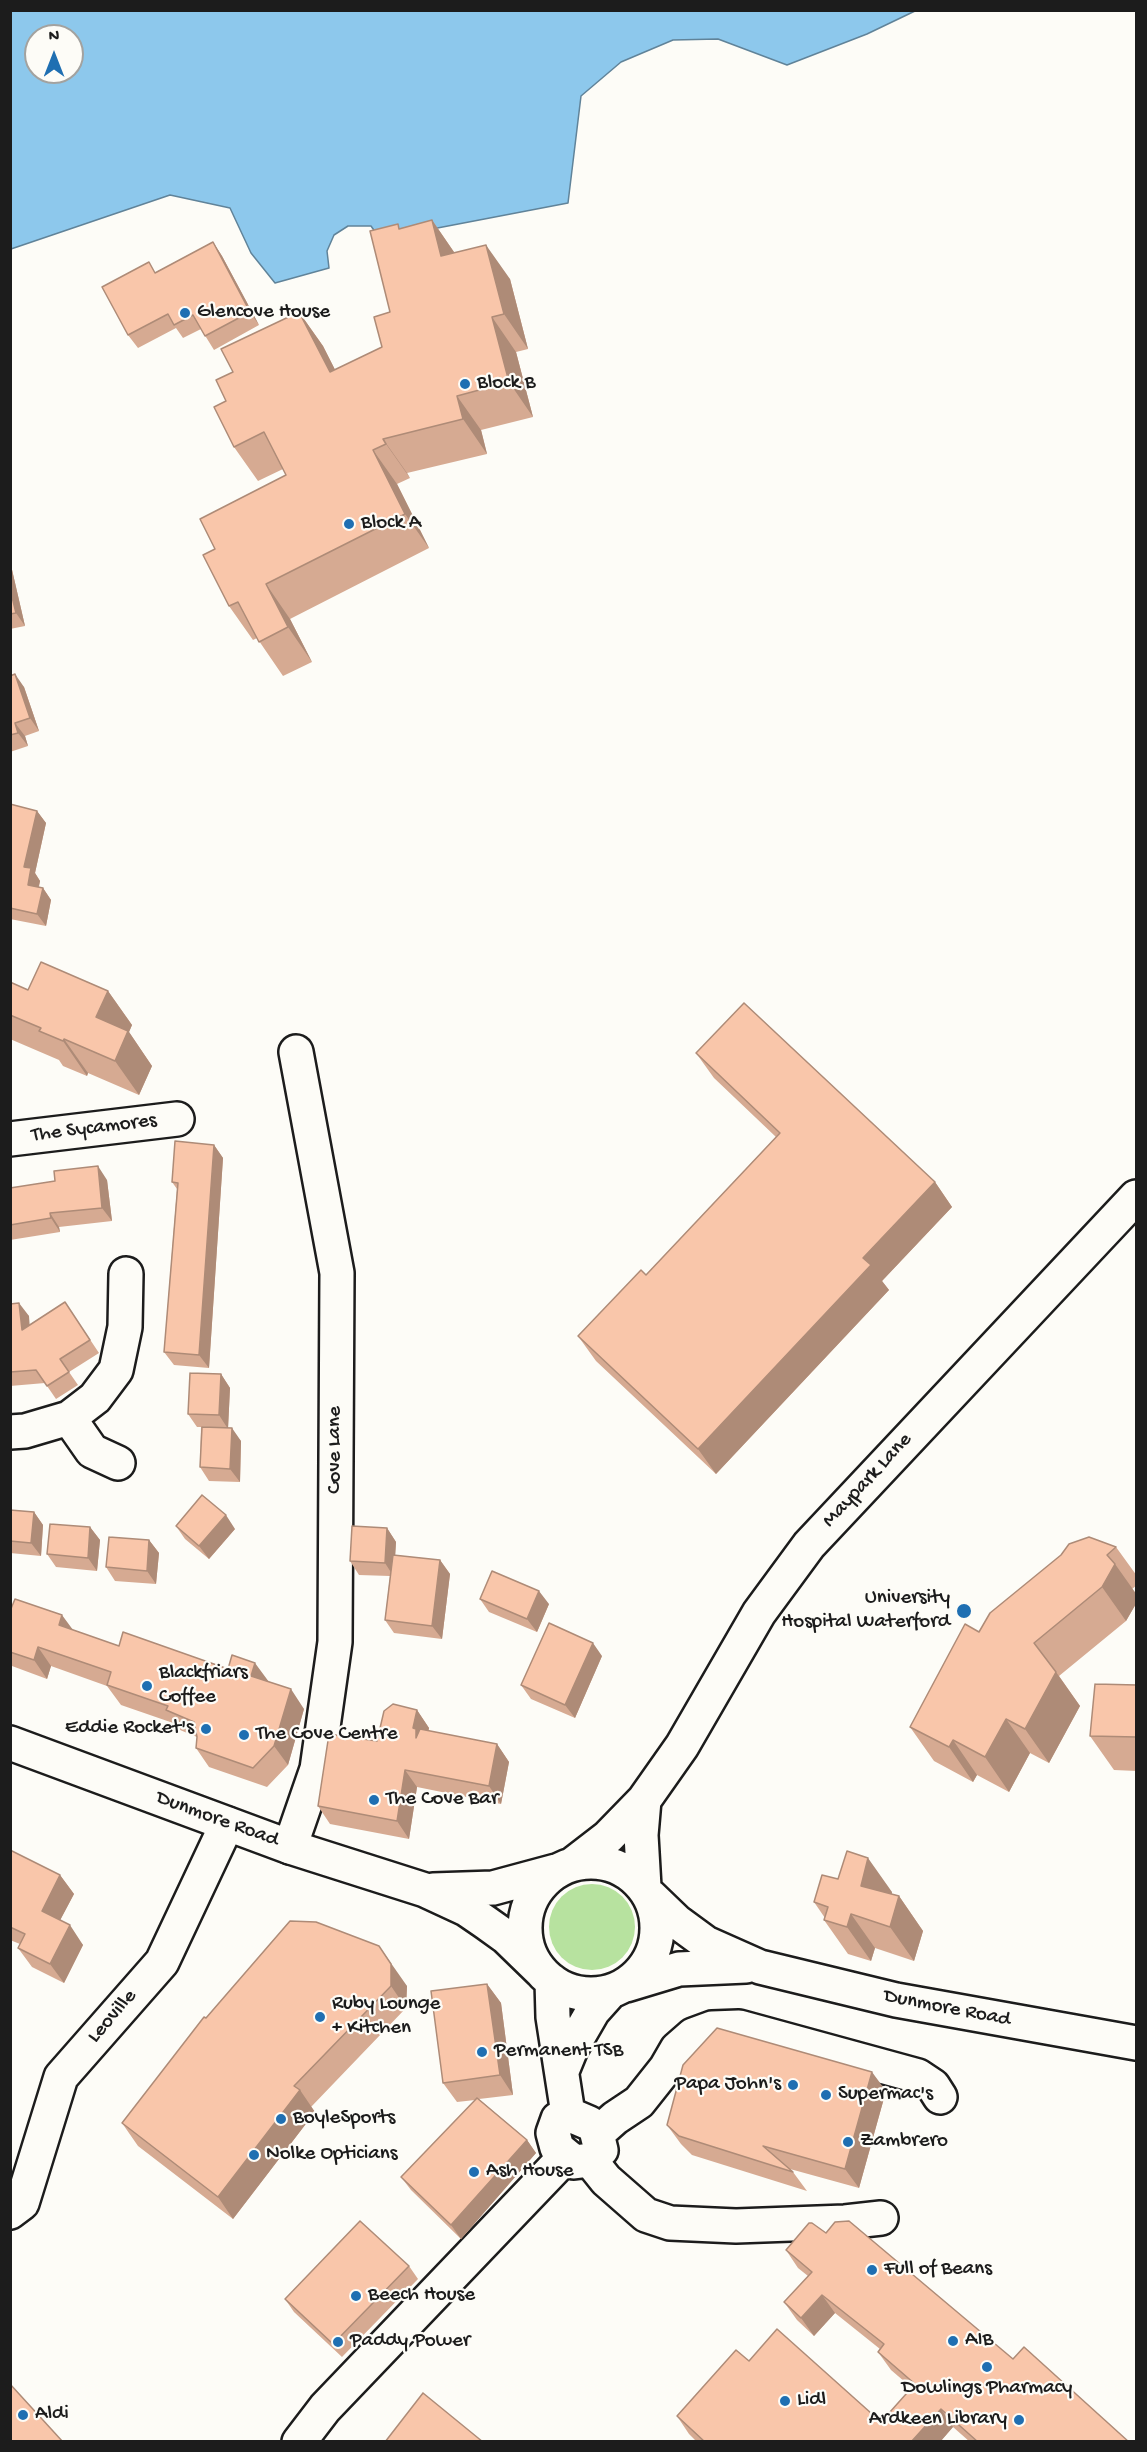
<!DOCTYPE html>
<html>
<head>
<meta charset="utf-8">
<style>
	body { margin:0 }
	#map { position:relative; width:1147px; height:2452px; overflow:hidden; background:#fdfcf7; font-family:"Gochi Hand",sans-serif }
	canvas { display:block }
	.frame { position:absolute; inset:0; border:12px solid #1c1c1c; pointer-events:none }
	.north { position:absolute; left:24px; top:24px; width:60px; height:60px; box-sizing:border-box; background:#fdfcf7; border:2px solid #a3a29f; border-radius:50%; rotate:0deg; font-size:16px; font-weight:700; line-height:24px; text-align:center; color:#1c1c1c }
	.north::after { content:''; display:block; margin:auto; width:21px; height:27px; background:#1f6fb2; clip-path:polygon(50% 0,100% 100%,50% 72%,0 100%) }
</style>
</head>
<body>
<div id="map">
<canvas width="1147" height="2452"></canvas>
<div class="frame"></div>
<div class="north">N</div>
</div>
<script>
const g = document.querySelector('canvas').getContext('2d');
g.lineJoin = 'round';
function fill(path, color) {
  g.fillStyle = color;
  g.fill(path, 'evenodd');
}
function shape(rows) {
  const path = new Path2D();
  for (const r of rows) {
    if (r.length === 3) {
      path.moveTo(r[0] + r[2], r[1]);
      path.arc(r[0], r[1], r[2], 0, 2 * Math.PI);
      continue;
    }
    path.moveTo(r[0], r[1]);
    for (let i = 2; i < r.length; i += 2) path.lineTo(r[i], r[i + 1]);
  }
  return path;
}
function stroke(path, color, width, dash) {
  g.strokeStyle = color;
  g.lineWidth = width;
  g.lineCap = dash ? 'butt' : 'round';
  g.setLineDash(dash || []);
  g.stroke(path);
}
function drawText(font, color, halo, rows, align = 'center') {
  g.font = font + ' "Gochi Hand",sans-serif';
  g.lineWidth = 4.5;
  g.setLineDash([]);
  g.textBaseline = 'middle';
  g.strokeStyle = halo;
  g.fillStyle = color;
  for (const [text, x, y, turn = 0] of rows) {
    g.save();
    g.translate(x, y);
    g.rotate((+turn || 0) * Math.PI / 180);
    g.textAlign = isNaN(turn) ? turn : align;
    if (halo) g.strokeText(text, 0, 0);
    g.fillText(text, 0, 0);
    g.restore();
  }
}
const green = shape([
	[592,1927,43]
]);
const water = shape([
	[10,11,915,11,867,34,787,65,718,39,673,40,621,62,581,96,568,203,380,239,371,226,348,226,334,235,327,251,329,268,275,283,251,253,230,208,170,195,11,249,10,11],
	[36,36,72,36,72,72,36,72,36,36]
]);
const street = shape([
	[10,1139,177,1119],
	[69,1418,92,1451,118,1463],
	[10,1432,25,1431,69,1418,95,1398,116,1370,125,1327,126,1274],
	[290,1847,317,1769,335,1642,337,1273,296,1052],
	[10,2212,22,2203,61,2077,162,1962,227,1824]
]);
const secondary = shape([
	[10,1743,290,1847,425,1890,466,1909,485,1922,506,1937,541,1971],
	[644,1800,641,1835,644,1887],
	[591,1928,66],
	[573,1864,608,1837,644,1800,682,1746,759,1613,809,1545,1136,1197],
	[433,1890,493,1888,556,1871],
	[650,1896,676,1921,706,1943,760,1967,896,2000,1136,2043],
	[552,1981,553,2017,568,2114,589,2123],
	[626,1985,679,1969,746,1966],
	[562,2071,571,2049,593,2011,610,1992],
	[568,2114,558,2119,553,2133,557,2148,574,2162,590,2160,601,2150,597,2134,615,2118,639,2102,666,2068,677,2049,693,2035,712,2028,739,2027,918,2076,933,2086,940,2097],
	[590,2160,606,2180,646,2215,670,2223,736,2226,845,2222,881,2218],
	[299,2442,325,2408,566,2156]
]);
const wall = shape([
	[432,220,454,252,510,279,528,349,516,352,533,417,481,430,487,454,407,473,410,478,397,484,429,548,290,619,312,662,283,676,257,638,253,640,229,606,215,549,286,475,283,469,258,481,234,447,226,401,233,372,299,312,323,346,335,370,382,347,390,312,401,228],
	[213,242,222,256,259,325,214,350,201,329,183,338,176,328,138,348,128,335,156,272],
	[10,561,25,626,10,629],
	[10,676,24,687,39,731,25,736,28,746,10,752],
	[10,804,37,811,46,823,35,873,40,881,39,887,43,888,51,900,46,926,10,919],
	[10,982,28,990,108,991,132,1025,129,1032,152,1066,139,1095,88,1073,87,1076,63,1066,59,1060,10,1039],
	[696,1053,935,1182,952,1207,882,1281,889,1290,716,1474,596,1361,578,1336,646,1275,776,1137,714,1078],
	[214,1145,223,1158,209,1368,174,1365,164,1352,177,1189,172,1182],
	[107,1180,112,1221,59,1227,60,1232,10,1240,10,1188],
	[65,1302,99,1353,69,1372,78,1385,56,1399,45,1383,10,1386,10,1304,29,1316,29,1325],
	[221,1374,230,1388,228,1428,241,1441,240,1482,209,1481,200,1467,201,1427,197,1427,188,1414],
	[10,1510,34,1512,43,1525,41,1556,10,1553],
	[176,1526,235,1529,209,1559,185,1539],
	[90,1527,100,1540,97,1571,56,1567,47,1554],
	[387,1528,396,1542,395,1555,440,1560,450,1574,442,1639,394,1633,385,1620,390,1576,359,1575,350,1561],
	[149,1540,159,1553,156,1584,115,1581,106,1567],
	[1116,1547,1137,1576,1137,1585,1132,1589,1137,1595,1137,1602,1126,1621,1059,1676,1080,1706,1049,1763,1030,1753,1009,1792,977,1775,973,1782,934,1761,910,1727,979,1632],
	[480,1599,549,1604,537,1632,489,1612],
	[10,1611,73,1630,119,1646,228,1669,269,1682,304,1709,288,1765,267,1787,209,1767,196,1748,197,1737,180,1730,176,1724,121,1705,107,1686,51,1666,47,1679,12,1666,10,1665],
	[602,1656,575,1718,531,1699,521,1685],
	[1137,1685,1137,1771,1114,1770,1090,1736],
	[417,1710,429,1728,428,1731,497,1744,509,1762,501,1804,417,1787,409,1839,330,1824,318,1806,377,1741],
	[10,1850,60,1875,74,1894,60,1920,83,1945,64,1983,32,1967,18,1948,20,1944,10,1940],
	[838,1879,892,1892,892,1894,899,1896,923,1931,914,1961,875,1948,871,1961,848,1954,824,1920,825,1918,814,1902],
	[290,1921,407,1986,406,2008,311,2107,315,2112,233,2219,138,2146,122,2123,206,2018],
	[487,1984,501,2003,513,2095,479,2099,527,2140,536,2153,461,2239,411,2190,401,2177,475,2100,457,2102,443,2083],
	[886,2091,859,2188,790,2169,793,2172,807,2191,692,2155,681,2144,667,2125],
	[826,2233,1013,2359,1129,2442,970,2442,953,2427,940,2442,697,2442,689,2434,677,2416,749,2361,881,2422,912,2388,891,2370,878,2352,880,2349,835,2313,814,2336,797,2320,784,2302,808,2276,798,2268,786,2250],
	[409,2266,418,2279,342,2357,294,2312,285,2299]
]);
const shadedWall = shape([
	[432,220,456,255,441,256],
	[213,242,222,256,259,325,250,312],
	[486,245,510,279,528,349,504,314],
	[299,312,323,346,354,407,330,372],
	[492,317,516,352,533,417,509,382],
	[457,396,481,430,487,454,463,419],
	[383,439,407,473,410,478,386,444],
	[373,450,397,484,429,548,405,514],
	[10,561,25,626,16,613,10,589],
	[266,584,290,619,312,662,288,627],
	[15,674,24,687,39,731,30,718],
	[15,723,25,736,28,746,18,733],
	[37,811,46,823,35,873,40,881,36,897,28,885,24,867],
	[43,888,51,900,46,926,37,914],
	[108,991,132,1025,129,1032,152,1066,139,1095,115,1061,96,1017],
	[64,1039,88,1073,87,1076,63,1041],
	[214,1145,223,1158,209,1368,199,1355],
	[98,1166,107,1180,112,1221,102,1208],
	[935,1182,952,1207,882,1281,889,1290,716,1474,698,1449,863,1258],
	[50,1213,59,1227,60,1232,51,1218],
	[19,1303,29,1316,31,1343,22,1330],
	[221,1374,230,1388,228,1429,219,1415],
	[232,1428,241,1441,240,1482,230,1469],
	[34,1512,43,1525,41,1556,31,1543],
	[226,1515,235,1529,209,1559,199,1546],
	[90,1527,100,1540,97,1571,88,1558],
	[387,1528,396,1542,394,1577,385,1563],
	[149,1540,159,1553,156,1584,147,1571],
	[440,1560,450,1574,442,1639,432,1626],
	[1115,1564,1137,1595,1137,1602,1126,1621,1102,1587],
	[539,1591,549,1604,537,1632,527,1619],
	[62,1615,76,1634,59,1625],
	[593,1643,602,1656,575,1718,565,1705],
	[38,1647,51,1666,47,1679,34,1660],
	[255,1663,269,1682,251,1676],
	[1056,1672,1080,1706,1049,1763,1025,1729],
	[291,1689,304,1709,288,1765,274,1746],
	[417,1710,429,1728,426,1742,416,1738,413,1728],
	[1006,1719,1030,1753,1009,1792,985,1757],
	[953,1740,977,1775,973,1782,949,1747],
	[497,1744,509,1762,501,1804,489,1786],
	[405,1770,417,1787,409,1839,397,1821],
	[868,1858,892,1892,885,1920,861,1886],
	[60,1875,74,1894,55,1930,42,1911],
	[899,1896,923,1931,914,1961,890,1927],
	[851,1914,875,1948,871,1961,847,1927],
	[70,1925,83,1945,64,1983,50,1964],
	[379,1946,407,1986,406,2008,391,1986],
	[487,1984,501,2003,513,2095,500,2075],
	[872,2072,886,2091,859,2188,845,2169],
	[300,2090,315,2112,233,2219,218,2197],
	[527,2140,536,2153,461,2239,451,2225],
	[822,2295,835,2313,814,2336,801,2318],
	[941,2409,953,2427,940,2442,911,2442]
]);
const building = shape([
	[432,220,441,256,486,245,504,314,492,317,509,382,457,396,463,419,383,439,386,444,373,450,405,514,266,584,288,627,259,642,238,602,229,606,203,555,215,549,200,519,286,475,264,432,234,447,214,407,226,401,216,380,233,372,221,349,299,312,330,372,382,347,374,317,390,312,370,231,398,224,399,229,432,220],
	[213,242,250,312,205,336,193,315,174,325,168,314,128,335,102,287,149,262,155,273,213,242],
	[10,589,16,613,10,614,10,589],
	[15,674,30,718,15,723,18,733,10,735,10,676,15,674],
	[10,804,37,811,24,867,31,868,28,885,43,888,37,914,10,908,10,804],
	[41,962,108,991,96,1017,128,1031,115,1061,64,1039,63,1041,39,1031,41,1028,10,1015,10,982,28,990,41,962],
	[744,1003,935,1182,863,1258,871,1265,698,1449,578,1336,641,1270,646,1275,780,1133,696,1053,744,1003],
	[175,1141,214,1145,199,1355,164,1352,178,1183,172,1182,175,1141],
	[98,1166,102,1208,50,1213,51,1218,10,1225,10,1188,55,1181,54,1171,98,1166],
	[65,1302,90,1340,60,1359,69,1372,47,1386,36,1370,10,1372,10,1304,19,1303,22,1330,65,1302],
	[190,1373,221,1374,219,1415,188,1414,190,1373],
	[202,1427,232,1428,230,1469,200,1467,202,1427],
	[202,1495,226,1515,199,1546,176,1526,202,1495],
	[10,1510,34,1512,31,1543,10,1541,10,1510],
	[50,1524,90,1527,88,1558,47,1554,50,1524],
	[352,1526,387,1528,385,1563,350,1561,352,1526],
	[109,1537,149,1540,147,1571,106,1567,109,1537],
	[1089,1537,1116,1547,1107,1555,1115,1564,1102,1587,1034,1643,1056,1672,1025,1729,1006,1719,985,1757,953,1740,949,1747,910,1727,965,1624,979,1632,990,1613,1061,1555,1069,1544,1089,1537],
	[393,1555,440,1560,432,1626,385,1620,393,1555],
	[492,1571,539,1591,527,1619,480,1599,492,1571],
	[15,1599,62,1615,59,1625,119,1646,123,1632,228,1669,232,1655,255,1663,251,1676,291,1689,274,1746,253,1768,196,1748,197,1737,194,1722,166,1710,168,1706,107,1685,111,1672,38,1647,34,1660,10,1652,10,1611,15,1599],
	[549,1623,593,1643,565,1705,521,1685,549,1623],
	[1095,1684,1137,1685,1137,1737,1090,1736,1095,1684],
	[393,1704,417,1710,413,1728,416,1729,416,1738,420,1729,497,1744,489,1786,405,1770,397,1821,318,1806,329,1734,377,1741,384,1711,393,1704],
	[10,1850,60,1875,42,1911,70,1925,50,1964,18,1948,25,1934,10,1927,10,1850],
	[847,1851,868,1858,861,1886,899,1896,890,1927,851,1914,847,1927,824,1920,828,1907,814,1902,822,1875,838,1879,847,1851],
	[290,1921,316,1922,379,1946,391,1964,391,1986,294,2086,300,2090,218,2197,122,2123,204,2017,206,2018,290,1921],
	[487,1984,500,2075,443,2083,431,1991,487,1984],
	[717,2028,872,2072,845,2169,763,2146,793,2172,679,2136,667,2125,683,2065,717,2028],
	[477,2098,527,2140,451,2225,401,2177,477,2098],
	[360,2221,409,2266,333,2344,285,2299,360,2221],
	[849,2221,1013,2359,1024,2347,1129,2442,978,2442,941,2409,911,2442,705,2442,677,2416,736,2350,749,2361,777,2329,881,2422,915,2384,878,2352,884,2344,822,2295,801,2318,784,2302,812,2272,786,2250,809,2223,812,2223,826,2233,835,2222,849,2221],
	[10,2384,63,2442,10,2442,10,2384],
	[423,2393,483,2442,385,2442,423,2393]
]);
const markers = [
	[185,313,6,"#1f6fb2"],
	[465,384,6,"#1f6fb2"],
	[349,524,6,"#1f6fb2"],
	[964,1611,8,"#1f6fb2"],
	[147,1686,6,"#1f6fb2"],
	[206,1729,6,"#1f6fb2"],
	[244,1735,6,"#1f6fb2"],
	[374,1800,6,"#1f6fb2"],
	[320,2017,6,"#1f6fb2"],
	[482,2052,6,"#1f6fb2"],
	[793,2085,6,"#1f6fb2"],
	[826,2095,6,"#1f6fb2"],
	[281,2119,6,"#1f6fb2"],
	[848,2142,6,"#1f6fb2"],
	[254,2155,6,"#1f6fb2"],
	[474,2172,6,"#1f6fb2"],
	[872,2270,6,"#1f6fb2"],
	[356,2296,6,"#1f6fb2"],
	[953,2341,6,"#1f6fb2"],
	[338,2342,6,"#1f6fb2"],
	[987,2367,6,"#1f6fb2"],
	[785,2401,6,"#1f6fb2"],
	[23,2415,6,"#1f6fb2"],
	[1019,2420,6,"#1f6fb2"]
];
const poiNames = [
	["Glencove House",197,313],
	["Block B",477,384],
	["Block A",361,524],
	["University",950,1599,"right"],
	["Hospital Waterford",950,1623,"right"],
	["Blackfriars",159,1674],
	["Coffee",159,1698],
	["Eddie Rocket's",194,1729,"right"],
	["The Cove Centre",256,1735],
	["The Cove Bar",386,1800],
	["Ruby Lounge",332,2005],
	["+ Kitchen",332,2029],
	["Permanent TSB",494,2052],
	["Papa John's",781,2085,"right"],
	["Supermac's",838,2095],
	["BoyleSports",293,2119],
	["Zambrero",860,2142],
	["Nolke Opticians",266,2155],
	["Ash House",486,2172],
	["Full of Beans",884,2270],
	["Beech House",368,2296],
	["AIB",965,2341],
	["Paddy Power",350,2342],
	["Dowlings Pharmacy",987,2389,"center"],
	["Lidl",797,2401],
	["Aldi",35,2415],
	["Ardkeen Library",1007,2420,"right"]
];
const streetNames = [
	["The Sycamores",94,1129,-7],
	["Cove Lane",336,1450,-90],
	["Maypark Lane",868,1481,-47],
	["Dunmore Road",217,1820,20],
	["Dunmore Road",947,2009,11],
	["Leoville",113,2017,-49]
];
fill(green, '#b7e29f');
fill(water, '#8dc8ec');
stroke(water, '#608399', 1.5);
stroke(street, '#1c1c1c', 38);
stroke(secondary, '#1c1c1c', 38);
stroke(street, '#fdfcf7', 33);
stroke(secondary, '#fdfcf7', 33);
fill(wall, '#d6aa92');
fill(shadedWall, '#ae8b77');
fill(building, '#f9c6aa');
stroke(building, '#ae8b77', 1.5);
for (const [x, y, r, color] of markers) {
  const dot = new Path2D();
  dot.arc(x, y, r, 0, 2 * Math.PI);
  g.fillStyle = color;
  g.fill(dot);
  stroke(dot, '#fdfcf7', 2);
}
drawText('21px', '#1c1c1c', '#fdfcf7', poiNames, 'left');
drawText('21px', '#1c1c1c', '#fdfcf7', streetNames);
</script>
</body>
</html>
